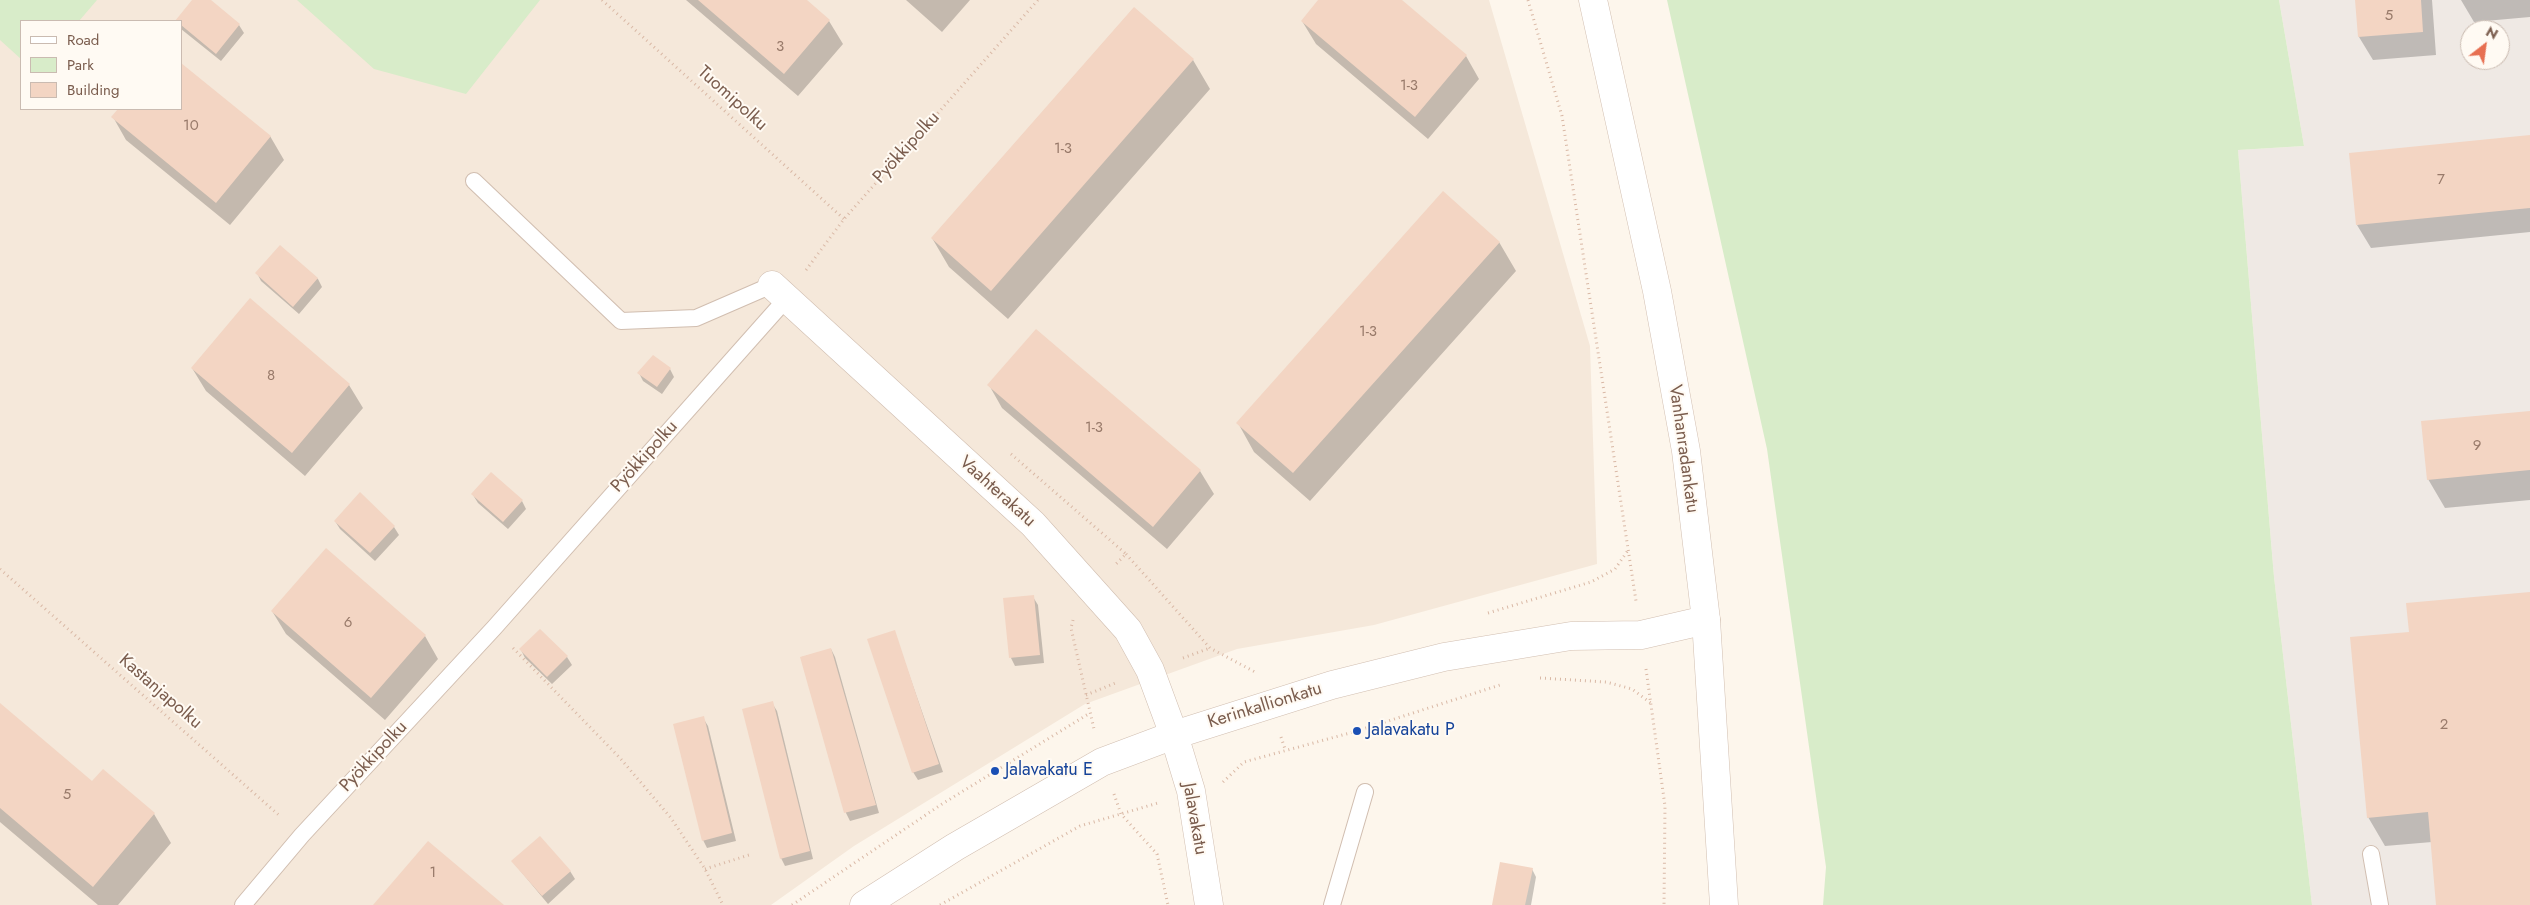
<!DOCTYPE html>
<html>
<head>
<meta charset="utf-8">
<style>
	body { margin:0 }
	#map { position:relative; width:2530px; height:905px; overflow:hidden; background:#fdf6ec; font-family:Jost,sans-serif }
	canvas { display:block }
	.legend { position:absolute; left:20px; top:20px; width:162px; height:90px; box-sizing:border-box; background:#fffaf3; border:1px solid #cabbb1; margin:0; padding:6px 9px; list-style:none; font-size:15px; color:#7a5c4d }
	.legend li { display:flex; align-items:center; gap:10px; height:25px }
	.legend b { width:25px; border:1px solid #cabbb1 }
	.north { position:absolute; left:2460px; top:20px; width:50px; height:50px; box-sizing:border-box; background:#fffaf3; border:1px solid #cabbb1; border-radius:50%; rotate:30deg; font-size:14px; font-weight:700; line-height:20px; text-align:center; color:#7a5c4d }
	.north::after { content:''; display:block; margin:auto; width:18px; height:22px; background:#e76f51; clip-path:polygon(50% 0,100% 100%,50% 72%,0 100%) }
</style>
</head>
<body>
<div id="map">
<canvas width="2530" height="905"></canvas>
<ul class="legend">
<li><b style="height:6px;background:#fff"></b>Road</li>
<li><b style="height:14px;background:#d8ecc9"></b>Park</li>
<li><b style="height:14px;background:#f3d5c3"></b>Building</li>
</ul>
<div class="north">N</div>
</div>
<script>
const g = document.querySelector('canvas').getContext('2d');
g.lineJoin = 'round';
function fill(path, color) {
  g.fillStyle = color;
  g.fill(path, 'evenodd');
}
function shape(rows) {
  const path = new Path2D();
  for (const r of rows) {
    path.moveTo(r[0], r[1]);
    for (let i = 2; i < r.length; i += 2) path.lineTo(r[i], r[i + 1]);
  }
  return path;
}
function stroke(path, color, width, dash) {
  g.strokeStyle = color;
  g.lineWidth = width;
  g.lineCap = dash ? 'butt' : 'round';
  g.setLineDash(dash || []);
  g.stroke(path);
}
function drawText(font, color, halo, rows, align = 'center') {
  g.font = font + ' Jost,sans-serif';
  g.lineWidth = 4;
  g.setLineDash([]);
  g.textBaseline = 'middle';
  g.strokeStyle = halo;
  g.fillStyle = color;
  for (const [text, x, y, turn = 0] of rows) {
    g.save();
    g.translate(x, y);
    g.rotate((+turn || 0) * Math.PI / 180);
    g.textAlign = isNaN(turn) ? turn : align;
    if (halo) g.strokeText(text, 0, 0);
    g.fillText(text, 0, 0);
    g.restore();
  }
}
const residential = shape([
	[0,0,1489,0,1590,346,1597,564,1374,625,1237,649,1085,704,854,846,771,905,0,905],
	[21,21,181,21,181,109,21,109]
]);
const industrial = shape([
	[2279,0,2530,0,2530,905,2312,905,2274,577,2238,150,2304,146],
	[2470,30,2500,30,2500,60,2470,60]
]);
const green = shape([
	[0,0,97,0,79,21,21,21,21,59,0,40],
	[297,0,540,0,466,94,374,69],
	[1667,0,2279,0,2304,146,2238,150,2274,577,2312,905,1823,905,1826,867,1767,449]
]);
const shadow = shape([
	[193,0,209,0,239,25,244,33,221,61,181,29,181,21,177,21],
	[686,0,805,0,829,21,843,44,798,96],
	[906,0,970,0,942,32],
	[1320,0,1400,0,1466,56,1479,79,1428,139,1316,44,1302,21],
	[2356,0,2432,0,2436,55,2373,60,2359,37],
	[2461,0,2530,0,2530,17,2474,22],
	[1134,8,1193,60,1210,89,1008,319,949,267,932,238],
	[120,109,181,109,270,136,284,160,230,225,126,140,113,117],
	[2530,136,2530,232,2371,248,2357,225],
	[1499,242,1516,271,1310,501,1254,452,1238,423],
	[280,247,318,279,322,287,299,314,261,281,257,273],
	[250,300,349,385,363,408,305,476,206,391,192,368],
	[1036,330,1200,471,1214,494,1167,549,1002,408,989,385],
	[670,369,674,377,662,394,643,381,639,373],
	[2530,412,2530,500,2445,508,2428,479],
	[473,495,522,501,526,509,508,529,478,503],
	[335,521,394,527,399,535,375,561,340,529],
	[2530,593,2530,905,2437,905,2432,842,2385,846,2368,817,2410,633],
	[1033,597,1038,605,1044,663,1015,666,1011,658],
	[272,611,425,636,438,659,385,720,286,634],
	[894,631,943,772,918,780,913,772],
	[831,649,835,657,879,813,850,821,846,813,802,657],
	[521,650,567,657,572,665,552,684,525,658],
	[772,703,777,711,813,859,785,866,781,858],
	[0,705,92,783,154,814,171,843,118,905,98,905,0,822],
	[703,718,708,726,736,841,707,848,703,840],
	[513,862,570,871,575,879,548,904],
	[1532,869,1536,877,1531,905,1493,905]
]);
const building = shape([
	[192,0,211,0,240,24,216,54,181,25,181,21,175,21],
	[698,0,807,0,830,20,784,74],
	[1318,0,1402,0,1467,55,1415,117,1301,21],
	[2355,0,2421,0,2423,32,2358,37],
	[1134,7,1194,59,991,291,931,238],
	[181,63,271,136,216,203,111,117,118,109,181,109],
	[2530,135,2530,208,2356,225,2349,153],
	[1443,191,1500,242,1293,473,1236,423],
	[280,245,318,278,293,307,255,273],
	[250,298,350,384,292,453,191,368],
	[1036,329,1201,470,1153,527,987,385],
	[653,355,671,368,657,387,637,373],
	[2530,411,2530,470,2427,480,2421,421],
	[491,472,523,500,503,522,471,494],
	[360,492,395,526,370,553,334,521],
	[326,548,426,635,371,698,271,611],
	[2530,592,2530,905,2436,905,2428,812,2367,818,2350,637,2409,632,2406,603],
	[1034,595,1040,655,1009,658,1003,598],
	[540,629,568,656,547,677,519,649],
	[895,630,939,764,912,773,867,639],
	[831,648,876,805,844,813,800,657],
	[773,701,810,851,780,859,742,709],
	[0,703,92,781,103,769,155,813,93,887,0,808],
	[704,716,732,833,702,841,673,724],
	[540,836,571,871,542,896,511,861],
	[428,841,504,905,373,905],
	[1500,862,1533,868,1525,905,1492,905]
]);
const path = shape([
	[602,0,844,219],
	[1528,0,1562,116,1636,601],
	[806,270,844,219,1038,0],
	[1011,454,1126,554,1116,564],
	[1126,554,1210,648,1255,672],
	[0,569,281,817],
	[1488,613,1591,582,1615,569,1629,549],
	[1073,620,1071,628,1094,729],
	[513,648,620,758,671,818,705,869,723,905],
	[1183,658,1210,648],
	[1646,669,1665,806,1664,905],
	[1540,678,1606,682,1632,689,1652,704],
	[1086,695,1118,682],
	[1281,737,1285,749],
	[1223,782,1244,762,1357,731,1500,685],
	[1114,794,1121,814,1157,854,1168,905],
	[705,869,752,854],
	[792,905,942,804,1090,713],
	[940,905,1080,826,1158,803]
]);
const service = shape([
	[474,181,621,321,696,318,772,285],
	[2371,854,2380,905],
	[243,905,302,835,494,628,787,298],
	[1332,905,1365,792]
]);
const minor = shape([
	[772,285,1033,524,1128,630,1150,670,1174,735,1191,791,1209,905],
	[864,905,955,847,1102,762,1174,735,1332,685,1444,657,1571,636,1641,635,1706,620]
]);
const tertiary = shape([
	[1593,0,1657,291,1686,451,1706,620,1724,905]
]);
const markers = [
	[1357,731,5,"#1a4fb4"],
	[995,771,5,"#1a4fb4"]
];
const numberNames = [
	["5",2389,16],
	["3",780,47],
	["1-3",1409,86],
	["10",191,126],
	["1-3",1063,149],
	["7",2441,180],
	["1-3",1368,332],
	["8",271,376],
	["1-3",1094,428],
	["9",2477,446],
	["6",348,623],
	["2",2444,725],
	["5",67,795],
	["1",433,873]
];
const streetNames = [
	["Tuomipolku",732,99,42],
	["Pyökkipolku",907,148,-48],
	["Vanhanradankatu",1683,449,82],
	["Pyökkipolku",645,457,-48],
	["Vaahterakatu",997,492,42],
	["Kastanjapolku",160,692,41],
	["Kerinkallionkatu",1265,706,-17],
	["Pyökkipolku",374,757,-47],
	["Jalavakatu",1194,819,80]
];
const transitNames = [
	["Jalavakatu P",1367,731],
	["Jalavakatu E",1005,771]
];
fill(residential, '#f5e8da');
fill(industrial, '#efe9e4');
fill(green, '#d8ecc9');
fill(shadow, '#0003');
fill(building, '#f3d5c3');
stroke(service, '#d1beb0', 18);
stroke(minor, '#d1beb0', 29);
stroke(tertiary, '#d1beb0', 29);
stroke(path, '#d9b8a5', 3, [1, 4]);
stroke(service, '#fff', 16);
stroke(minor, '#fff', 28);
stroke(tertiary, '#fff', 28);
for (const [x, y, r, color] of markers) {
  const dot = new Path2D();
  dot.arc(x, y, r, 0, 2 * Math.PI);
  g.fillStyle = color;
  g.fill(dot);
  stroke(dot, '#fffaf3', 2);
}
drawText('15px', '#987a6a', null, numberNames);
drawText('18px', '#7a5c4d', '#fffaf3', streetNames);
drawText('18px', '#164399', '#fffaf3', transitNames, 'left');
</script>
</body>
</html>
